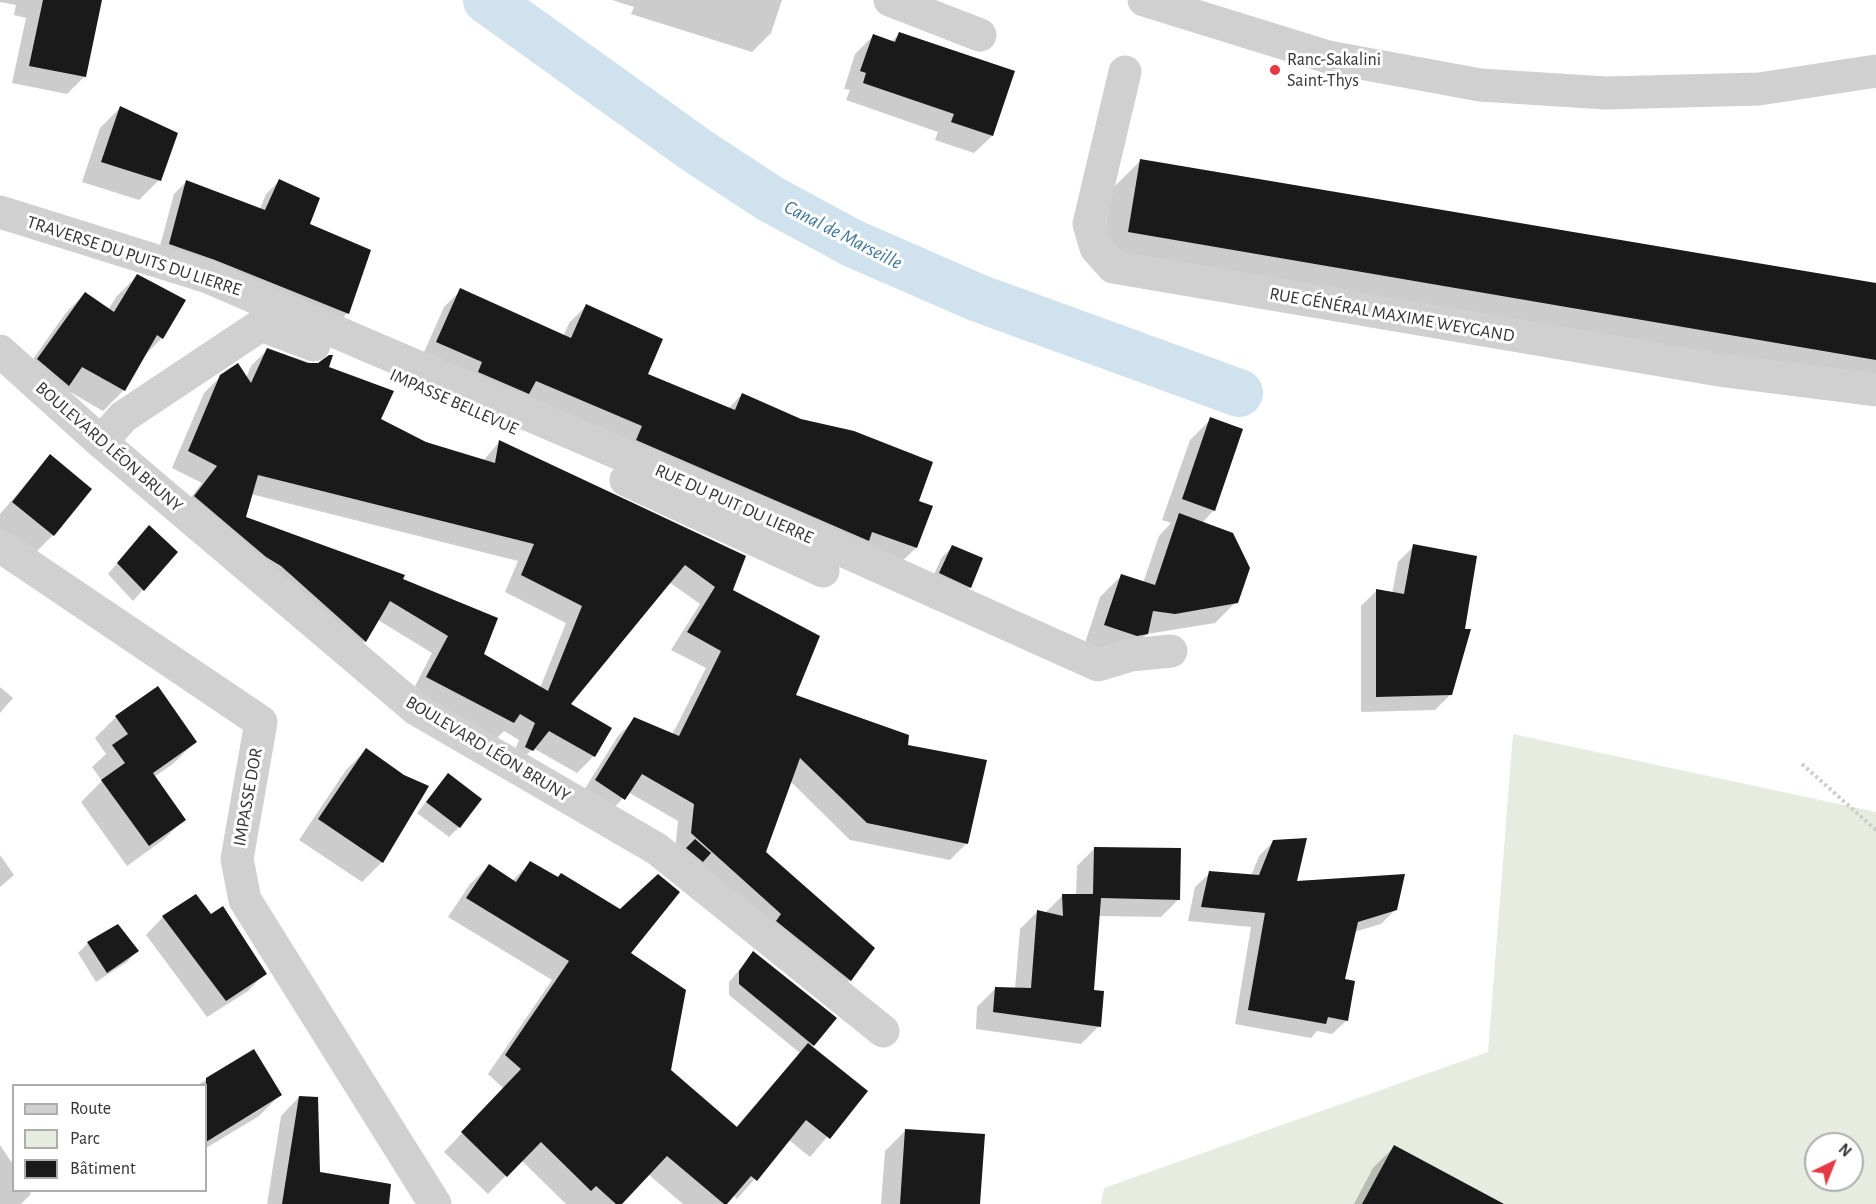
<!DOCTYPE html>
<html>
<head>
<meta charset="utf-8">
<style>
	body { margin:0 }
	#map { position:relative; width:1876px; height:1204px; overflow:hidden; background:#fff; font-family:"Alegreya Sans",sans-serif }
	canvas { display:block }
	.legend { position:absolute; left:12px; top:1084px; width:195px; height:108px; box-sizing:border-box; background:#fff; border:2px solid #adadad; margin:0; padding:8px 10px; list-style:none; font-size:18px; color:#333 }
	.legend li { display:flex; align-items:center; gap:12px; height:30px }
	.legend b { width:30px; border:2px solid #adadad }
	.north { position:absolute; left:1804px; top:1132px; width:60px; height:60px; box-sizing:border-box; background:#fff; border:2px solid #adadad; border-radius:50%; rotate:43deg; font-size:16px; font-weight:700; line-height:24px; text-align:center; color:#333 }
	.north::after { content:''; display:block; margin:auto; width:21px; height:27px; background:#e63946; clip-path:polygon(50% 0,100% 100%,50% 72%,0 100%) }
</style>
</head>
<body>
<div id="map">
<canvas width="1876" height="1204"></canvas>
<ul class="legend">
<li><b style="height:8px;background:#d0d0d0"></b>Route</li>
<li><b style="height:16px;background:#e6ecdf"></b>Parc</li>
<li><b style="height:16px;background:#1a1a1a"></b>Bâtiment</li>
</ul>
<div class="north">N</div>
</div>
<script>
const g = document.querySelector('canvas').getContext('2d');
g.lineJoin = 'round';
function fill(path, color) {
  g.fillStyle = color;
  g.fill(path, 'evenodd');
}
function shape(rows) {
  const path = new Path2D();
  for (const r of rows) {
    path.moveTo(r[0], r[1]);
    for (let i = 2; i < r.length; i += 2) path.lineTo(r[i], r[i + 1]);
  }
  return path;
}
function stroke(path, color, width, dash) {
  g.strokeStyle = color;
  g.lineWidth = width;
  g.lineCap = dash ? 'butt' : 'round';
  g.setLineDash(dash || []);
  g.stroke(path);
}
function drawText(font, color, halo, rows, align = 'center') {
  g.font = font + ' "Alegreya Sans",sans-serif';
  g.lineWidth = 6;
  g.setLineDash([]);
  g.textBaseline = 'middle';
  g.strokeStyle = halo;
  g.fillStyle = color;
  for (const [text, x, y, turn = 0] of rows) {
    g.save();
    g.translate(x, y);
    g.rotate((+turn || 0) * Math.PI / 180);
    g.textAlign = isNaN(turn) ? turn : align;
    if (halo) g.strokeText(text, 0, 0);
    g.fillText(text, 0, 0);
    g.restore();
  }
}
const green = shape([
	[1513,734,1876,812,1876,1204,1101,1204,1104,1188,1488,1052],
	[1816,1144,1852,1144,1852,1180,1816,1180]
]);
const shadow = shape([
	[0,0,100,0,85,76,67,94,12,83,26,18,14,15,16,5,0,2],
	[612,0,782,0,771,33,752,52,631,14,634,7],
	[899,34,1013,72,992,136,974,153,935,140,938,132,846,100,850,90,844,89,855,54,873,36,891,42],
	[120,108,159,180,139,200,82,182,100,128],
	[1140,161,1876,284,1876,384,1100,260,1112,189],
	[187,181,260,209,266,194,279,181,308,225,347,313,334,326,157,257,174,194],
	[137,276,162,338,143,357,123,391,103,411,65,389,18,380,65,314,85,293,108,310,117,296],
	[461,290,563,337,569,323,586,306,646,375,728,409,742,394,917,502,931,507,916,548,899,564,421,359,444,307],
	[268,349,327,368,379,420,426,443,483,461,500,441,731,590,794,696,906,746,967,843,950,860,850,840,790,781,764,852,873,948,850,980,833,997,675,850,678,821,628,792,608,815,579,798,618,736,635,719,672,735,706,668,671,650,700,604,669,582,569,705,594,756,577,773,533,748,515,767,509,764,519,740,504,731,496,739,411,694,432,653,378,620,365,641,349,658,178,514,202,483,172,468,204,393,221,376,246,378,251,366],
	[251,494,518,561,505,592,566,623,540,688,482,655,401,579,244,518],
	[1211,419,1214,510,1202,523,1236,602,1215,623,1147,634,1126,655,1084,646,1100,597,1121,576,1143,583,1159,536,1171,523,1162,520,1190,440],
	[50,456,90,489,53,535,32,556,0,530,0,514],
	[139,538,176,552,133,601,108,574],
	[1414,546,1451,694,1435,710,1361,712,1361,606,1376,591,1392,594,1398,562],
	[952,547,970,587,960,597,930,583,942,557],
	[0,687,13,698,0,713],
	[157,688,195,742,174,763,154,777,184,820,163,840,127,866,81,802,102,781,92,767,106,754,95,738,116,717],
	[366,750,403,776,427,787,382,862,362,882,299,840,346,770],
	[448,775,459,827,449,837,417,813],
	[1273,842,1295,883,1396,909,1381,924,1354,932,1343,980,1347,1020,1332,1034,1317,1031,1311,1038,1235,1024,1251,927,1188,921,1195,887,1210,873,1251,876,1259,856],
	[1095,848,1179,899,1161,917,1098,916,1093,992,1099,1026,1081,1044,976,1029,977,1007,995,989,1015,989,1020,929,1038,911,1045,913,1063,895,1076,896,1077,866],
	[0,855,14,875,0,887],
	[530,863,629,954,670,1071,735,1128,800,1053,729,995,729,982,754,953,835,1019,811,1047,866,1091,810,1157,789,1140,737,1199,733,1195,724,1204,683,1204,648,1174,620,1204,566,1204,521,1160,488,1194,444,1152,504,1089,488,1074,552,980,448,917,470,884,489,866,512,881],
	[211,916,265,973,248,991,207,1017,146,935,163,917],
	[88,943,137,951,127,962,96,982,78,953],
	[254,1051,280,1095,259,1116,206,1148,206,1086,196,1086],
	[299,1097,318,1174,381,1204,267,1204,281,1116],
	[906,1130,979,1204,881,1204,885,1151],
	[0,1145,14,1166,14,1190,29,1190,31,1194,21,1204,0,1204],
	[1394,1147,1478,1204,1354,1204,1373,1168]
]);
const canal = shape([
	[487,0,696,150,769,198,852,243,978,298,1239,393]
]);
const building = shape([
	[43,0,102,0,86,77,29,66],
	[899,32,1015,71,993,136,951,122,954,114,863,83,866,73,860,71,873,34,895,42],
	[120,106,178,133,161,181,101,162],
	[1140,159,1876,283,1876,360,1128,232],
	[279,179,320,198,310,224,371,250,349,314,215,260,169,244,186,180,265,210],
	[137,274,186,300,163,339,157,335,125,391,82,367,69,386,37,359,85,292,114,312],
	[460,288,571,338,586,304,663,339,648,374,735,410,742,393,801,419,854,431,933,462,919,501,933,506,917,548,872,532,869,541,636,440,642,426,536,381,529,394,478,372,482,362,436,342],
	[267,348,308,363,318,363,329,355,333,355,329,367,394,391,381,419,426,442,495,463,499,440,746,556,733,590,820,636,796,695,909,735,908,745,987,760,968,844,867,823,800,758,766,852,875,948,851,981,776,921,781,914,691,833,694,804,642,774,625,800,595,780,634,717,679,736,721,651,687,632,715,587,685,565,571,704,612,728,595,757,549,731,533,751,525,747,535,723,520,714,514,723,426,677,448,636,390,601,366,642,281,566,266,557,194,496,217,466,188,451,220,375,238,363,251,383],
	[258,475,534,544,521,575,582,606,548,691,484,654,498,618,403,579,405,575,246,517],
	[1210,417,1243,429,1215,511,1182,499],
	[50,454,92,489,54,536,12,502],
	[1179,513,1233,533,1250,568,1238,603,1175,614,1153,611,1148,634,1137,636,1104,625,1121,574,1155,585],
	[149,525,178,552,144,591,117,563],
	[1413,544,1477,556,1465,629,1471,629,1452,695,1376,697,1376,589,1404,594],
	[952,545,983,558,971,588,939,573],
	[158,686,197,742,153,773,186,820,149,846,101,780,125,763,112,745,128,734,115,716],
	[366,748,404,775,429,786,383,863,318,819],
	[448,773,482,799,460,828,426,802],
	[1307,838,1297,881,1405,874,1397,910,1358,922,1345,979,1355,981,1348,1021,1328,1017,1326,1024,1248,1010,1265,913,1201,907,1209,871,1259,875,1273,840],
	[695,839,711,853,703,862,686,848],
	[1094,847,1181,848,1180,900,1101,898,1094,990,1104,991,1101,1027,993,1012,995,987,1031,988,1037,910,1063,916,1062,894,1093,894],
	[530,861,558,877,561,873,620,909,658,874,680,892,631,953,686,990,671,1070,737,1127,808,1043,868,1091,830,1139,806,1120,757,1181,751,1176,727,1204,724,1204,667,1156,622,1204,616,1204,596,1186,591,1191,541,1142,507,1177,461,1132,521,1069,505,1055,569,961,466,898,489,864,516,882],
	[196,894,211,914,223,906,267,974,226,1001,162,916],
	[118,924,139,951,107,973,87,942],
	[753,951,837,1018,814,1046,739,984,739,971],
	[254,1049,282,1095,206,1142,206,1078],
	[299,1096,318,1097,320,1172,391,1184,389,1204,282,1204],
	[905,1129,985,1134,980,1204,900,1204],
	[1394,1145,1504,1204,1362,1204]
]);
const path = shape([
	[1802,764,1876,830]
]);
const minor = shape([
	[890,0,980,35],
	[1144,0,1328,57,1480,85,1606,93,1759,89,1876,71],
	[1125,72,1089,224,1096,248,1113,267,1725,371,1876,390],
	[0,212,208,277,793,528,1098,665,1131,655,1171,651],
	[0,351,101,442,416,709,657,849,883,1031],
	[101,442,123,417,261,325,314,345],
	[626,480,823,571],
	[0,546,261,722,237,859,245,900,435,1204]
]);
const markers = [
	[1275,70,6,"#e63946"]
];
const poiNames = [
	["Ranc-Sakalini",1287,60],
	["Saint-Thys",1287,81]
];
const streetNames = [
	["TRAVERSE DU PUITS DU LIERRE",134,256,18],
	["RUE GÉNÉRAL MAXIME WEYGAND",1392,315,10],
	["IMPASSE BELLEVUE",454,402,24],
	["BOULEVARD LÉON BRUNY",109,447,41],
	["RUE DU PUIT DU LIERRE",734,504,24],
	["BOULEVARD LÉON BRUNY",488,749,31],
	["IMPASSE DOR",248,797,-80]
];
const waterNames = [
	["Canal de Marseille",843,235,27]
];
fill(green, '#e6ecdf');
fill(shadow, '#0003');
stroke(canal, '#cfe2ee', 48);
fill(building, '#1a1a1a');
stroke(path, '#cdcdcd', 4, [3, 3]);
stroke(minor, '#d0d0d0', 33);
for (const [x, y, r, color] of markers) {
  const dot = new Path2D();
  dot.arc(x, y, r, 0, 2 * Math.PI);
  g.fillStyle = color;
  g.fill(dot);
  stroke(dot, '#fff', 2);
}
drawText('18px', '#333', '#fff', poiNames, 'left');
drawText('18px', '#333', '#fff', streetNames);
drawText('italic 20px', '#3f7597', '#fff', waterNames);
</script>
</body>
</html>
